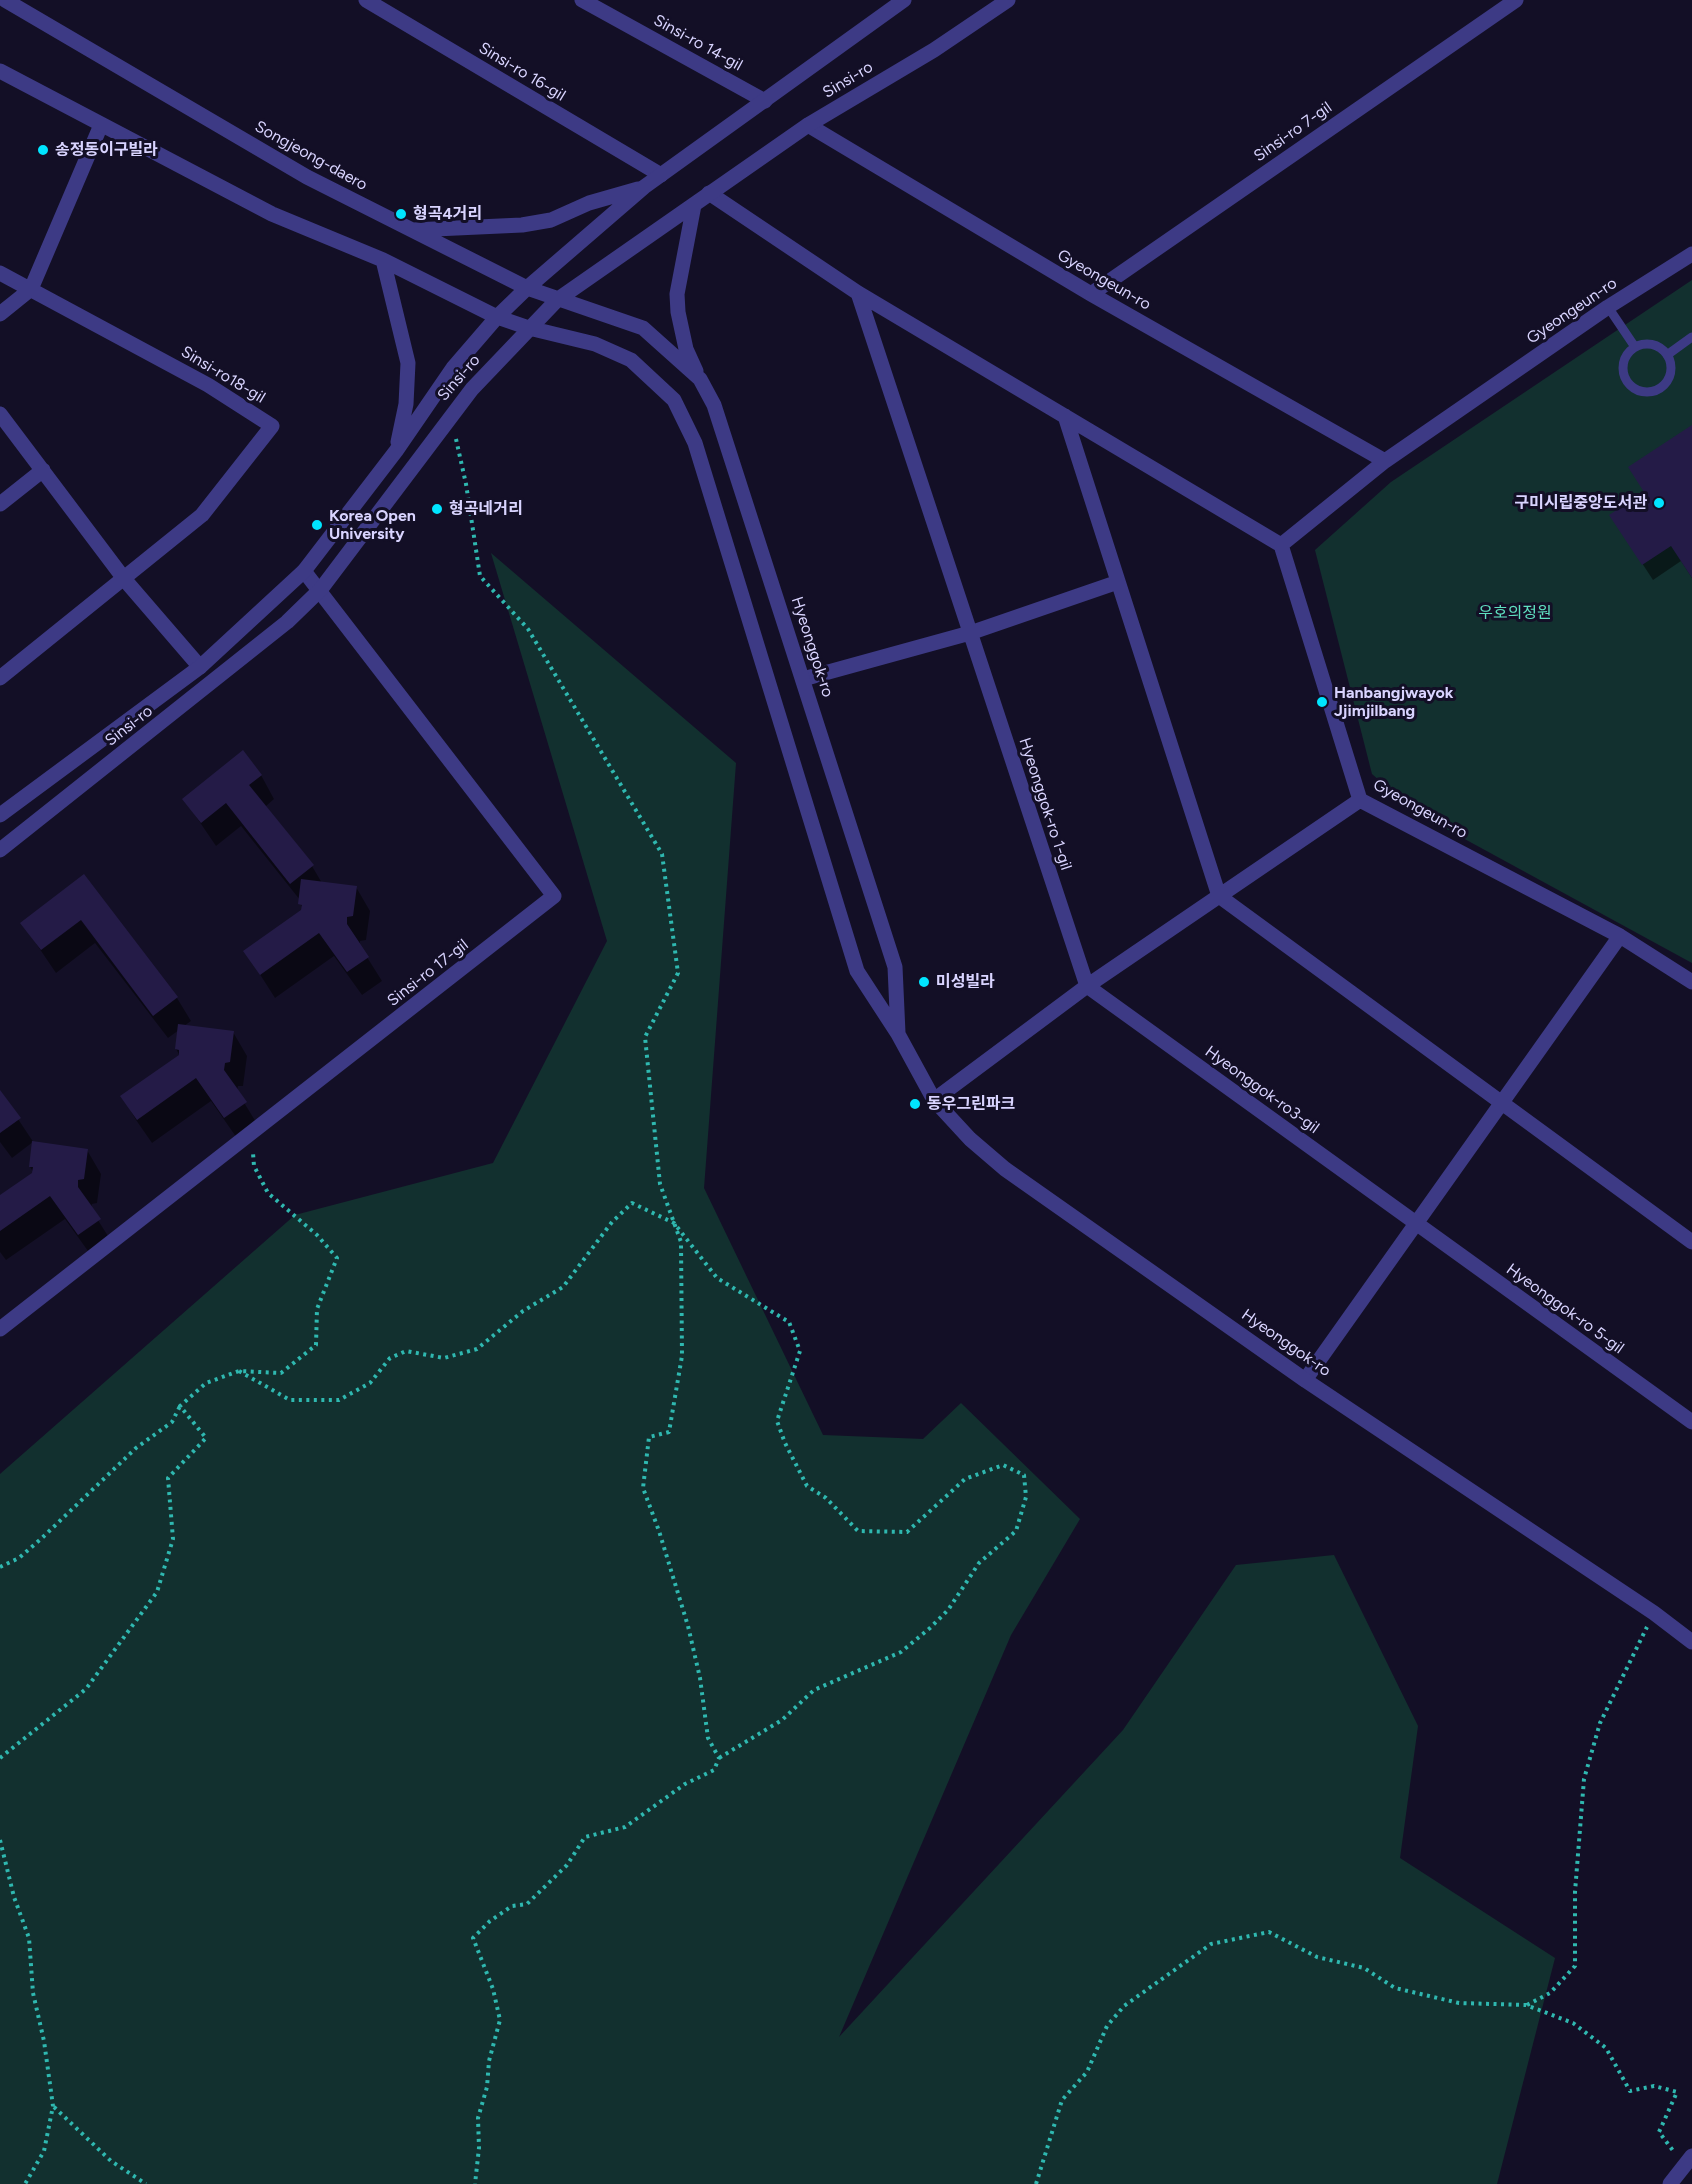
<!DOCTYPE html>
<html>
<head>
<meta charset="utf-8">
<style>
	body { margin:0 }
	canvas { display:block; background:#130f26 }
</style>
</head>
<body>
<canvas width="1692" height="2184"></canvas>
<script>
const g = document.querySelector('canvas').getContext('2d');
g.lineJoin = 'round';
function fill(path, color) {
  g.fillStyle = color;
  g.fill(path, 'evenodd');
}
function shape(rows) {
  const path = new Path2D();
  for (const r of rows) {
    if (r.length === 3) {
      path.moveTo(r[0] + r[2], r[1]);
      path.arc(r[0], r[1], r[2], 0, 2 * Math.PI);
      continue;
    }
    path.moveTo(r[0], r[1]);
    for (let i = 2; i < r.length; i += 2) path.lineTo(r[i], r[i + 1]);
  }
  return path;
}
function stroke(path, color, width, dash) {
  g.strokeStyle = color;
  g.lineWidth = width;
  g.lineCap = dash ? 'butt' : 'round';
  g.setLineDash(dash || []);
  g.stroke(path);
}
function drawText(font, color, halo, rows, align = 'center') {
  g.font = font + ' Figtree,"Noto Sans KR",sans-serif';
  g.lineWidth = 6;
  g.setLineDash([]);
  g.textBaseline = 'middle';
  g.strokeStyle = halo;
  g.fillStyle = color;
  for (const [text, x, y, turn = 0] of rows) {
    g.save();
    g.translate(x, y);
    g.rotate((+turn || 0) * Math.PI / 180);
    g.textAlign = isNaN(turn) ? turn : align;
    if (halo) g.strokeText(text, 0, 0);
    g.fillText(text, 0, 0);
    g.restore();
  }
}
const green = shape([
	[1692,280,1692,963,1417,813,1372,774,1315,550,1391,482],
	[491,553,736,763,704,1188,823,1435,923,1439,961,1403,1080,1519,1011,1635,839,2037,1123,1730,1236,1565,1334,1555,1418,1726,1400,1858,1555,1958,1497,2184,0,2184,0,1474,295,1215,493,1163,607,941]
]);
const shadow = shape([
	[1692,426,1692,578,1681,561,1653,580,1621,531],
	[261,775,274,799,265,807,312,866,322,883,356,887,370,911,366,940,360,941,360,946,382,981,362,995,334,956,275,998,245,951,303,910,300,900,241,826,216,846,184,799],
	[84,876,177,998,191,1021,184,1026,233,1032,247,1056,243,1086,238,1086,237,1091,259,1127,239,1141,211,1101,152,1143,136,1120,122,1096,180,1056,176,1049,179,1030,168,1038,95,943,56,973,22,923],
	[0,1092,34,1143,87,1150,101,1174,97,1203,92,1204,91,1209,113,1244,93,1258,65,1219,6,1260,0,1252,0,1197,34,1173,30,1167,33,1142,12,1158,0,1142]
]);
const building = shape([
	[1692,425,1692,578,1671,546,1642,565,1609,515,1644,492,1628,467],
	[243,750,262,775,249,785,314,865,290,884,226,803,201,823,182,799],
	[84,874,178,997,153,1016,81,920,41,950,20,923],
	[301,879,357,886,353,916,347,917,347,924,369,957,347,972,319,933,260,975,243,951,301,910,302,905,298,904],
	[178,1024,234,1031,230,1062,225,1063,224,1070,247,1102,224,1118,196,1078,137,1120,120,1096,179,1055,179,1050,175,1049],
	[0,1090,21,1118,0,1133],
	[32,1141,88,1149,84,1179,78,1180,78,1187,101,1219,78,1235,50,1196,0,1231,0,1195,32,1173,33,1167,29,1167]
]);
const path = shape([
	[456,439,466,484,480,576,528,629,662,854,678,973,645,1037,660,1184,681,1242,682,1356,669,1432,649,1437,643,1488,659,1531,688,1626,700,1678,708,1738,719,1758,714,1770,685,1784,625,1827,585,1837,567,1865,527,1904,512,1906,490,1921,473,1938,493,1989,500,2020,489,2061,487,2087,478,2118,479,2148,475,2184],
	[239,1371,290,1400,339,1400,370,1383,390,1358,406,1351,444,1358,477,1349,523,1311,563,1287,612,1222,632,1203,674,1223,717,1278,789,1322,800,1351,777,1421,785,1443,807,1486,826,1498,858,1531,907,1532,965,1479,1003,1465,1024,1475,1026,1497,1016,1531,979,1563,948,1610,930,1628,901,1652,814,1690,782,1720,719,1758],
	[0,1567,19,1558,42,1538,136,1448,172,1422,180,1406],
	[0,1758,86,1689,157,1592,173,1539,168,1478,206,1438,180,1406,206,1383,239,1371,281,1373,316,1345,317,1309,337,1258,317,1235,268,1193,254,1166,253,1153],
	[0,1840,14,1897,29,1938,33,1993,44,2041,53,2106,44,2151,25,2184],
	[1527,2005,1550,1993,1575,1966,1575,1892,1584,1779,1600,1723,1647,1627],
	[54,2107,111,2161,146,2184],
	[1036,2184,1062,2100,1087,2072,1107,2026,1124,2006,1211,1944,1269,1932,1317,1957,1364,1968,1395,1988,1459,2003,1526,2005,1573,2023,1606,2048,1630,2091,1654,2086,1677,2092,1659,2132,1674,2152]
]);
const service = shape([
	[1608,307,1635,347],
	[1647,368,24],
	[1667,355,1692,337]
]);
const minor = shape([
	[366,0,661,175],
	[582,0,765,101],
	[808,125,1091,294,1385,461],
	[709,193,858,293,1281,545],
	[1692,254,1608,307,1385,461,1281,545,1360,800,1620,936,1692,982],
	[0,273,208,385,272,426,202,515,0,678],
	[858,293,1087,986,1692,1422],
	[1091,294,1516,0],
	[0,314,31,289,101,125],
	[0,414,125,580,200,667],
	[1065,416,1219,896,1692,1242],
	[0,504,43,470],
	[803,679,970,633,1118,582],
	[934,1100,1087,986,1360,800],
	[0,1329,554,896,304,571],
	[1305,1380,1620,936],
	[1670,2184,1692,2156]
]);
const tertiary = shape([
	[5,0,307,177,527,288,643,328,700,379,714,405,895,967,898,1033],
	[0,71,272,214,383,260,497,317,529,328,595,344,631,360,674,400,695,443,857,971,898,1034,934,1100,970,1139,1005,1169,1305,1380,1654,1613,1692,1642],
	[694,205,677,294,678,312,686,349,696,371],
	[413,230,522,225,551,220,589,203,638,189],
	[383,260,408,363,406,404,398,442],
	[0,815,200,667,304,571,396,451,453,368,497,317,527,288,644,187,904,0],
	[0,850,287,622,321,589,472,389,557,300,808,125,934,50,1008,0]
]);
const markers = [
	[43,150,6,"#00e5ff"],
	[401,214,6,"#00e5ff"],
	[1659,503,6,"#00e5ff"],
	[437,509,6,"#00e5ff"],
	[317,525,6,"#00e5ff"],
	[1322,702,6,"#00e5ff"],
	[924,982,6,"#00e5ff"],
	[915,1104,6,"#00e5ff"]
];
const streetNames = [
	["Sinsi-ro 14-gil",698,43,29],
	["Sinsi-ro 16-gil",522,72,31],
	["Sinsi-ro",848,80,-31],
	["Sinsi-ro 7-gil",1293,132,-35],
	["Songjeong-daero",311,156,29],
	["Gyeongeun-ro",1104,280,30],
	["Gyeongeun-ro",1572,311,-34],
	["Sinsi-ro18-gil",223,375,31],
	["Sinsi-ro",459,378,-49],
	["Hyeonggok-ro",812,647,72],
	["Sinsi-ro",129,726,-38],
	["Hyeonggok-ro 1-gil",1045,804,72],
	["Gyeongeun-ro",1420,809,29],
	["Sinsi-ro 17-gil",428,973,-38],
	["Hyeonggok-ro3-gil",1262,1090,36],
	["Hyeonggok-ro 5-gil",1565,1309,36],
	["Hyeonggok-ro",1286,1343,35]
];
const poiNames = [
	["송정동이구빌라",55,150],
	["형곡4거리",413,214],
	["구미시립중앙도서관",1647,503,"right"],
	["형곡네거리",449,509],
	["Korea Open",329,516],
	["University",329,534],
	["Hanbangjwayok",1334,693],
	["Jjimjilbang",1334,711],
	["미성빌라",936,982],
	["동우그린파크",927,1104]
];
const parkNames = [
	["우호의정원",1515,613]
];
fill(green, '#12302f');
fill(shadow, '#0007');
fill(building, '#241b47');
stroke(path, '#2fb8b0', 4, [3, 4.5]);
stroke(service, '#3d3a85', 9);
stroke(minor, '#3d3a85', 15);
stroke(tertiary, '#3d3a85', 15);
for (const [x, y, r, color] of markers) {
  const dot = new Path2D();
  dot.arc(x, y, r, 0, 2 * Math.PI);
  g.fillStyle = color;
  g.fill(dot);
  stroke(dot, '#130f26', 2);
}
drawText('16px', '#d9d4ff', '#130f26', streetNames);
drawText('bold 16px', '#d9d4ff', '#130f26', poiNames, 'left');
drawText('16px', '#5fe0c0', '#130f26', parkNames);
</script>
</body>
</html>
